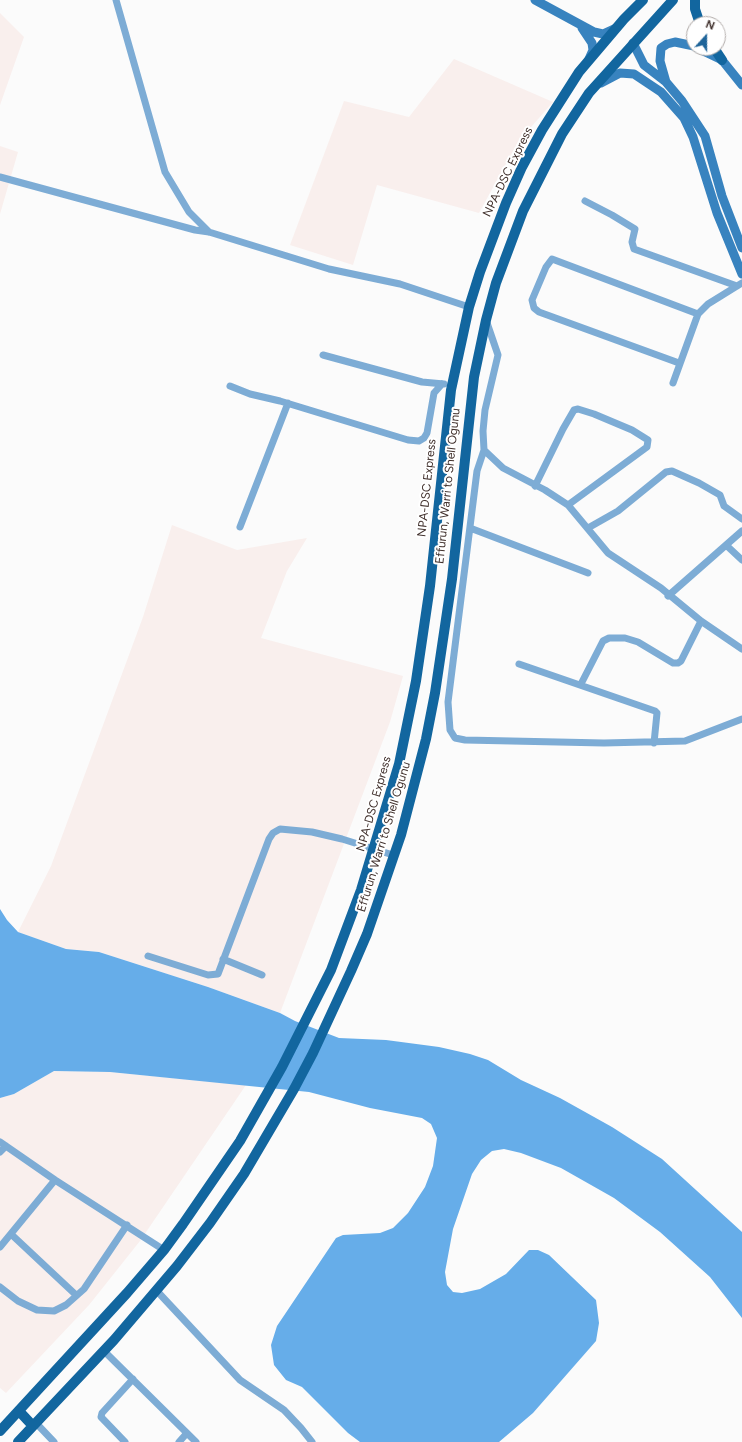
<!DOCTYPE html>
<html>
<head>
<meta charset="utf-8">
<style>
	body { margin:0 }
	#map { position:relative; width:742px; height:1442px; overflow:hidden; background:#fbfbfb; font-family:Figtree,sans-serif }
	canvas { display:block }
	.north { position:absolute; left:686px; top:16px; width:40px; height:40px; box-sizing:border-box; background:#fff; border:1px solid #b3adab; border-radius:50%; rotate:21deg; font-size:11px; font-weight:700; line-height:16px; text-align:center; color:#41312d }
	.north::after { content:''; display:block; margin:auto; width:14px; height:18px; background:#1e6499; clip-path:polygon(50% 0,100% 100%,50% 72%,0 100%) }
</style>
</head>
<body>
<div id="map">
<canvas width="742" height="1442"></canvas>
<div class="north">N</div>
</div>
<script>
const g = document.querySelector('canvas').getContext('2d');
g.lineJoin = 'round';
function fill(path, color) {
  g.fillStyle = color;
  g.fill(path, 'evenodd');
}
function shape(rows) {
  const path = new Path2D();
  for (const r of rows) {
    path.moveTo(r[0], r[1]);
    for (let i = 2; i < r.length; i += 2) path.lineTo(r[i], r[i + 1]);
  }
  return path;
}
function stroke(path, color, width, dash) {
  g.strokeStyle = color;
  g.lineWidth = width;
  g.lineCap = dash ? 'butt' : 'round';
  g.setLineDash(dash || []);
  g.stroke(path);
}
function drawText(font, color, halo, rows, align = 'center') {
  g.font = font + ' Figtree,sans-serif';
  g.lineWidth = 4;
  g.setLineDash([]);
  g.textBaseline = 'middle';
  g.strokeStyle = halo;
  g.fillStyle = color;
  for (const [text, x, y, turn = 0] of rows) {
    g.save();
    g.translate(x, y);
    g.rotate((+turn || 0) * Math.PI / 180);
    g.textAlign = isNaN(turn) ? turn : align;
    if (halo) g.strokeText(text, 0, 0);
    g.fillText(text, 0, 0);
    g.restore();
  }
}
const built = shape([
	[0,13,24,37,0,105],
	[454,59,553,102,518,142,479,213,377,185,353,265,290,245,344,101,409,117],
	[0,146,18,152,0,214],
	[172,525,237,550,307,538,287,571,261,638,403,676,390,722,280,1013,208,987,99,952,66,949,18,932,51,866,143,617],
	[54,1071,110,1072,246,1085,140,1241,89,1305,6,1393,0,1388,0,1098,14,1094]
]);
const water = shape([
	[0,909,7,920,18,932,66,949,99,952,208,987,280,1013,295,1021,339,1038,386,1040,439,1047,470,1054,488,1060,521,1080,560,1098,612,1127,662,1159,742,1232,742,1318,710,1277,660,1232,614,1198,561,1168,521,1153,504,1149,492,1151,481,1160,472,1174,453,1229,445,1272,447,1285,453,1292,462,1293,480,1289,506,1274,529,1250,538,1250,549,1255,596,1300,599,1323,596,1341,533,1413,499,1442,360,1442,348,1433,302,1387,286,1380,274,1365,271,1345,277,1326,336,1238,343,1235,380,1233,393,1228,408,1213,425,1187,433,1166,437,1138,431,1124,422,1118,370,1108,309,1092,110,1072,54,1071,14,1094,0,1098]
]);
const street = shape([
	[116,0,165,172,189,212,209,232],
	[0,177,195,230,209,232,329,269,400,284,469,307],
	[585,201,612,215,635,229,632,242,634,249,737,286],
	[486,320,498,355,485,410,483,431,484,450,503,468,545,490,568,505,608,553,661,588,701,621,742,649],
	[323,355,422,382,444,384],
	[679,363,539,312,534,308,532,300,546,267,552,259,698,314],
	[673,383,698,314,708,304,742,283],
	[230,386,250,394,280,401,408,440,419,441,424,438,427,433,434,393,442,384],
	[484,450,477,471,448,702,450,730,455,738,465,740,604,743,685,741,742,719],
	[535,486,563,429,574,410,578,409,594,414,632,430,648,440,647,447,568,505],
	[240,527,288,403],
	[470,528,588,573],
	[588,528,618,511,666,472,672,471,699,483,720,495,724,506,742,519],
	[726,545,742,560],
	[668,596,742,531],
	[519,664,655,711,657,713,654,743],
	[581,684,603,641,609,638,625,638,638,642,673,663,678,663,681,661,701,621],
	[148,956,208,975,218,974,269,839,273,833,280,829,312,832,342,839,393,855],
	[223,959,262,975],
	[0,1142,55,1180,164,1250],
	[0,1152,6,1146],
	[12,1235,76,1295],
	[0,1247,55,1180],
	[0,1287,18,1301,37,1310,54,1311,66,1305,84,1289,127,1225],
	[156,1290,240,1380,284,1410,301,1428,312,1442],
	[104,1351,196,1442],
	[36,1423,54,1442],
	[125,1442,101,1417,102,1413,133,1379],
	[179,1442,187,1433]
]);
const secondary = shape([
	[535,0,594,32,603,34,616,28],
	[582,28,592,43,593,50,589,59],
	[633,43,644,65,666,82,682,101,705,136,722,196,742,248],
	[697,48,722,60,742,85],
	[666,82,660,61,661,48,667,44,675,42,694,46],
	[601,83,620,73,634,74,661,92,684,118,693,137,717,213,742,274]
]);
const primary = shape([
	[695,0,695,9,700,24],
	[714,48,722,60],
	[19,1411,33,1426],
	[0,1431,127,1293,164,1250,183,1224,240,1141,282,1067,331,970,361,890,399,764,416,681,430,586,451,390,469,307,480,272,506,203,522,167,542,130,579,72,624,19,643,0],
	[18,1442,114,1340,177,1266,210,1223,244,1174,294,1089,313,1053,351,971,367,934,401,835,426,739,435,693,452,579,474,377,486,320,496,283,523,211,562,134,589,93,673,0]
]);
const streetNames = [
	["NPA-DSC Express",508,172,-64],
	["Effurun, Warri to Shell Ogunu",448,486,-84],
	["NPA-DSC Express",427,488,-84],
	["NPA-DSC Express",374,804,-74],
	["Effurun, Warri to Shell Ogunu",384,837,-73]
];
fill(built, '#f9efed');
fill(water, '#66ade9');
stroke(street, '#7dacd5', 7);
stroke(secondary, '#3883bf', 9);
stroke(primary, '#12669f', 10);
drawText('12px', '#41312d', '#fff', streetNames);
</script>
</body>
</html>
